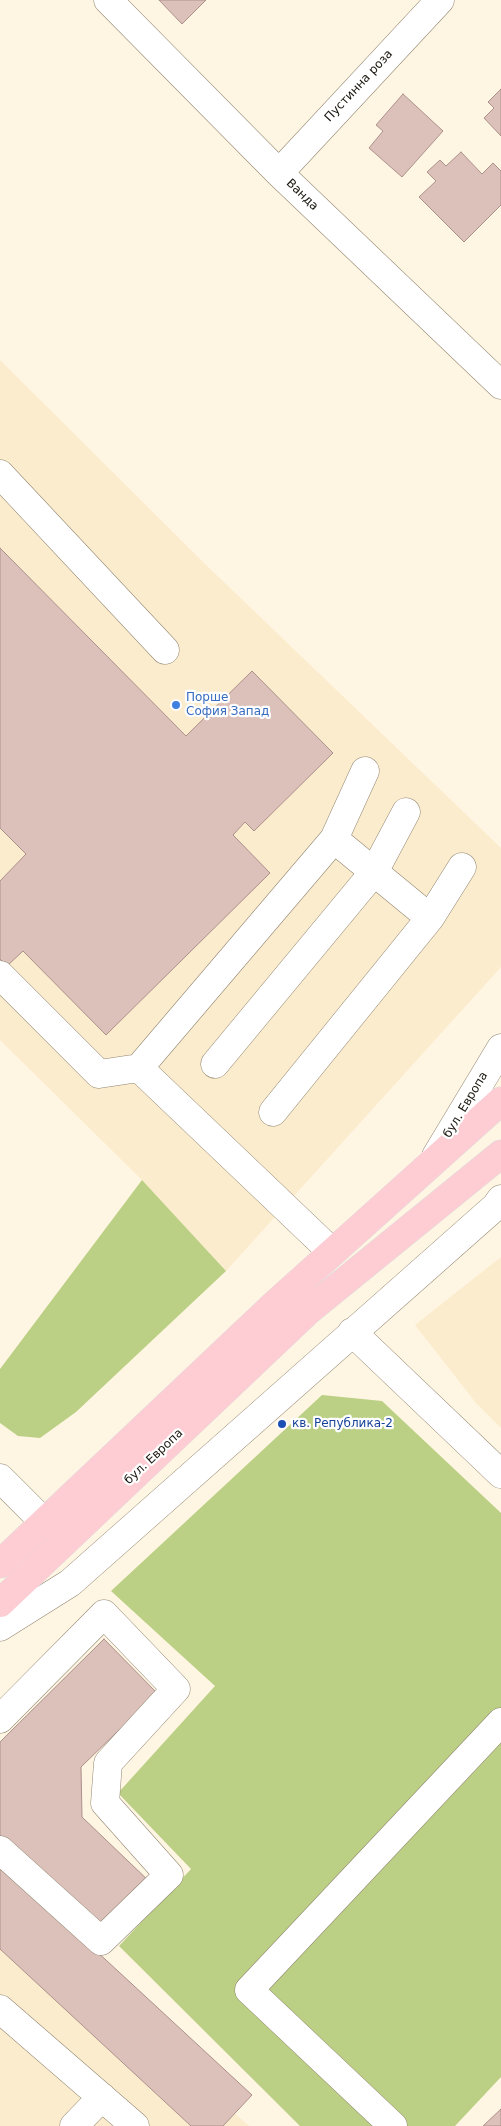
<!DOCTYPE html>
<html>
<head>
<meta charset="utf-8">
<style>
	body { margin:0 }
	canvas { display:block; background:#fff5e3 }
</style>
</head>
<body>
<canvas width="501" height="2126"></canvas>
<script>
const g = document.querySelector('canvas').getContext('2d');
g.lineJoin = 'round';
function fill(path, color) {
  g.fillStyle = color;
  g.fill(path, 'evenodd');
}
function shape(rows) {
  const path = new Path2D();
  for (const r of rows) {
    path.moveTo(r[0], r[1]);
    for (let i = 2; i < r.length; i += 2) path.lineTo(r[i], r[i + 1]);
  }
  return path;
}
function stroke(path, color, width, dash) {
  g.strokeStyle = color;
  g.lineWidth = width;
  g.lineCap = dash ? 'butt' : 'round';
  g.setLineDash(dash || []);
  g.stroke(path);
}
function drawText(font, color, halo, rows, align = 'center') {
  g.font = font + ' "DejaVu Sans",sans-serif';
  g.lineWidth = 4.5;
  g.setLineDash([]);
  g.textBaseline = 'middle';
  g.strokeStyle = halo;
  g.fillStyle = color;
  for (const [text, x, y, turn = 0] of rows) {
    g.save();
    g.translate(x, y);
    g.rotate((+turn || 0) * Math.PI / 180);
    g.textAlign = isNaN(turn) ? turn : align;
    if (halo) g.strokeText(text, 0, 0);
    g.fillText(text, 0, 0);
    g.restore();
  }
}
const built = shape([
	[0,360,203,562,501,848,501,967,226,1271,142,1180,0,1040],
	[501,1257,501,1428,476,1403,415,1325],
	[0,1907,249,2126,0,2126]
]);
const green = shape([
	[142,1180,226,1271,76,1412,40,1438,18,1436,0,1423,0,1369],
	[322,1395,382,1401,501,1513,501,2077,455,2126,300,2126,119,1946,191,1869,118,1793,215,1686,111,1591]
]);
const building = shape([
	[159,0,206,0,182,24,159,0],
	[501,89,501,136,484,118,494,108,488,102,501,89],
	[403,94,443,131,402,177,369,148,383,131,376,125,403,94],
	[461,152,482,174,493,163,501,171,501,205,464,242,419,197,436,181,427,172,440,160,446,166,461,152],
	[0,548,186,736,252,671,333,753,254,831,245,822,233,835,270,873,106,1035,23,951,7,966,0,959,0,881,26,854,0,828,0,548],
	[104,1639,157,1693,81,1767,82,1817,151,1883,102,1934,0,1837,0,1742,104,1639],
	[0,1862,252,2095,223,2126,191,2126,0,1949,0,1862],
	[501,2109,501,2126,483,2126,501,2109]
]);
const minor = shape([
	[108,0,279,173,501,385],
	[279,173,440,0],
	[0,474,165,650],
	[334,839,365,771],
	[430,918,462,867],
	[0,975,99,1074,139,1068,332,1252],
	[215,1064,374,872,406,812],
	[139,1068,334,839,430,918,273,1112],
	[436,1156,501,1048],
	[352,1332,501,1474],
	[0,1478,44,1522],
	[0,1627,70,1583,496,1206,501,1199],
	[0,1719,104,1614,176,1689,108,1763,105,1803,169,1875,101,1941,0,1850],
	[0,2009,135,2126],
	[74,2126,102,2097],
	[393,2126,249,1990,501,1722]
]);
const major = shape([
	[0,1564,275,1304,501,1101],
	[0,1603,308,1311,501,1154]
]);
const markers = [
	[176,705,5,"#3f7fe0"],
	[282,1424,5,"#1a4fb4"]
];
const streetNames = [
	["Пустинна роза",359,86,-47],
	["Ванда",302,195,44],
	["бул. Европа",466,1105,-59],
	["бул. Европа",154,1457,-43]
];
const shopNames = [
	["Порше",186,698],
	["София Запад",186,712]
];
const transitNames = [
	["кв. Република-2",292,1424]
];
fill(built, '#fcecce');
fill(green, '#bbd084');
fill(building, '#dcc0ba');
stroke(building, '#ac918b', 1);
stroke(minor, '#918671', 29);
stroke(major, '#dfdedd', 29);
stroke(minor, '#fff', 28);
stroke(major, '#fecdd4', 28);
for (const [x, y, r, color] of markers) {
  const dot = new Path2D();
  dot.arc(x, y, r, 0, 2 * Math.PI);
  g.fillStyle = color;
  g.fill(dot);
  stroke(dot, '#fff', 2);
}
drawText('12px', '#19150d', '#fff', streetNames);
drawText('12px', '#366cbe', '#fff', shopNames, 'left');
drawText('12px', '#164399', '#fff', transitNames, 'left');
</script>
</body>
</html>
